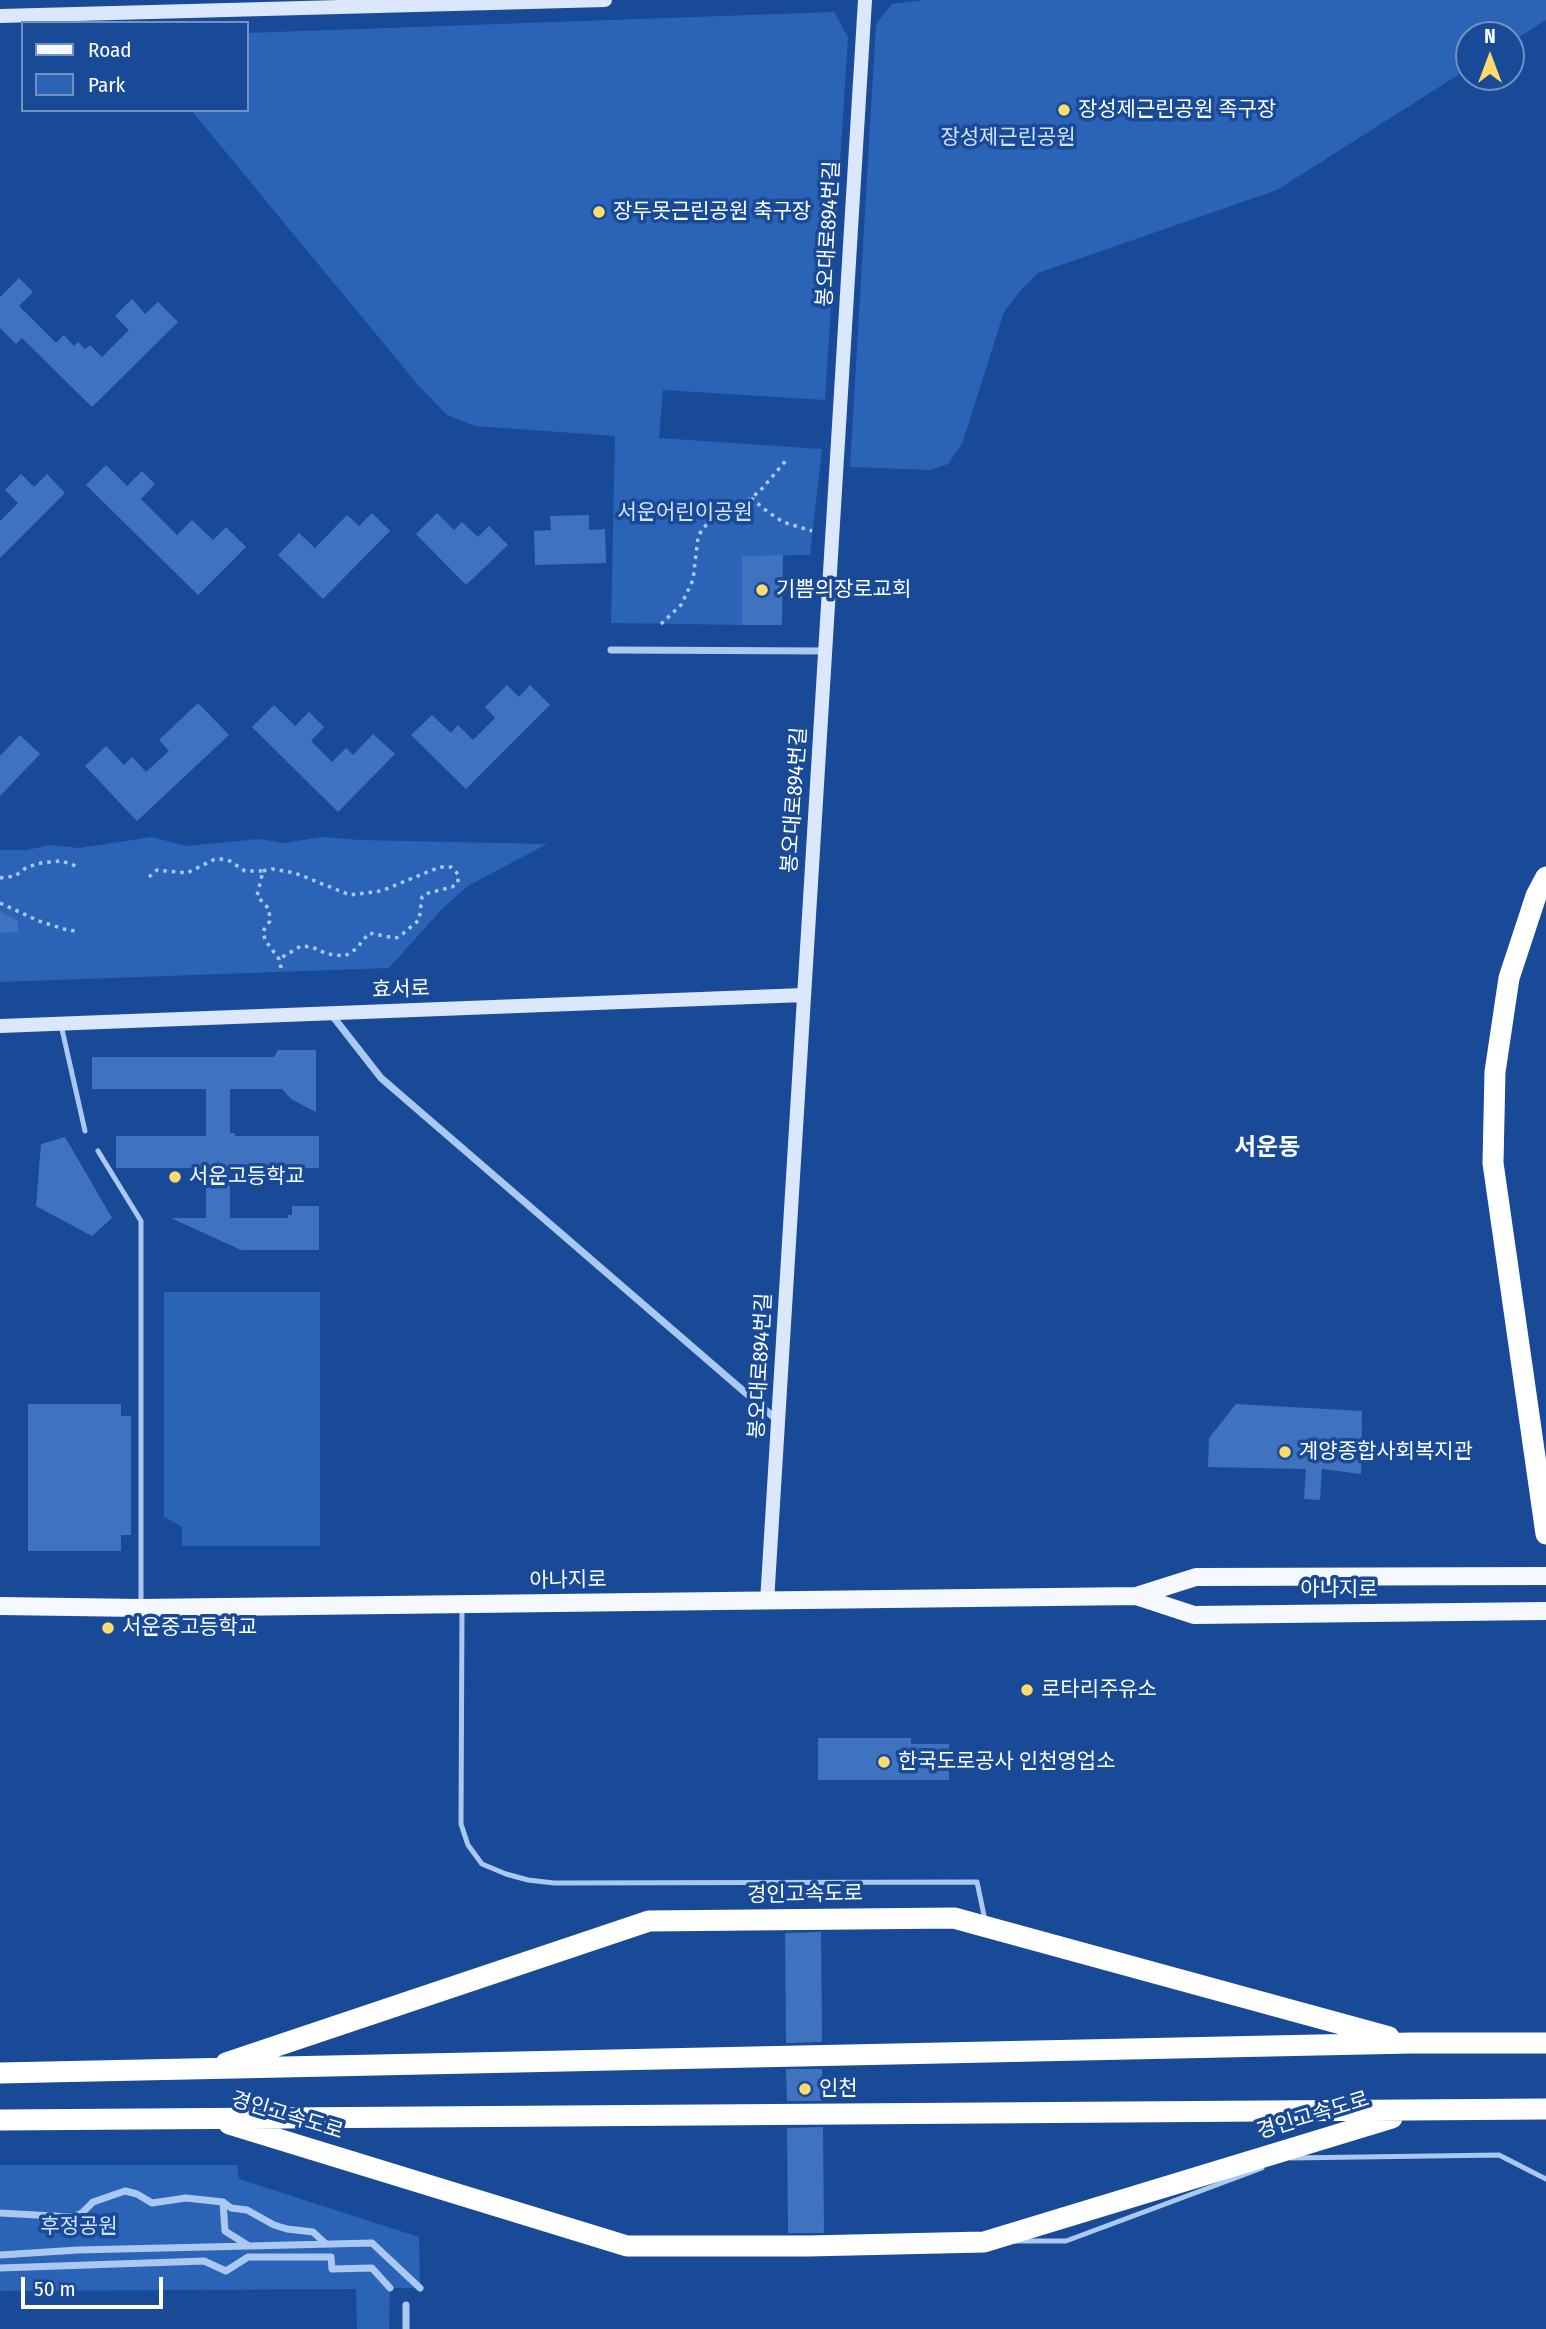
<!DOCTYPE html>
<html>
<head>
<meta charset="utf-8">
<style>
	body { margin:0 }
	#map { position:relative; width:1546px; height:2329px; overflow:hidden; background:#184a98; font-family:"Fira Sans Condensed",sans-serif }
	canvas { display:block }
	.legend { position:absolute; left:21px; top:21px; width:228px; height:91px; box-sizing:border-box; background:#184a98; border:2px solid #7492c1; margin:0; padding:9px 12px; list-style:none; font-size:21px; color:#fff }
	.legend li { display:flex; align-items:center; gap:14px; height:35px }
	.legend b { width:35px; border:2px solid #7492c1 }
	.north { position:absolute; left:1455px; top:21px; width:70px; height:70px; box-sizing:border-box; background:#184a98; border:2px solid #7492c1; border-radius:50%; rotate:0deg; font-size:19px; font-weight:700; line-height:28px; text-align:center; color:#fff }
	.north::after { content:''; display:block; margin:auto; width:24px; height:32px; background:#ffdb6b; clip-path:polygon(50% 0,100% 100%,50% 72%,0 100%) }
	.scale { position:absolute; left:21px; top:2277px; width:142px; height:32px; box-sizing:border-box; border:4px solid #fff; border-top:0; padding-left:9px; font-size:21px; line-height:24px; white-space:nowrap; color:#fff; -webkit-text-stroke:5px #184a98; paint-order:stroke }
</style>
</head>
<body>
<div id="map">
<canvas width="1546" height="2329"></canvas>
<ul class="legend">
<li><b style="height:9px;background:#f5f9ff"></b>Road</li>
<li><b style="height:19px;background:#2b63b6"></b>Park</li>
</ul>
<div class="north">N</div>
<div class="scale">50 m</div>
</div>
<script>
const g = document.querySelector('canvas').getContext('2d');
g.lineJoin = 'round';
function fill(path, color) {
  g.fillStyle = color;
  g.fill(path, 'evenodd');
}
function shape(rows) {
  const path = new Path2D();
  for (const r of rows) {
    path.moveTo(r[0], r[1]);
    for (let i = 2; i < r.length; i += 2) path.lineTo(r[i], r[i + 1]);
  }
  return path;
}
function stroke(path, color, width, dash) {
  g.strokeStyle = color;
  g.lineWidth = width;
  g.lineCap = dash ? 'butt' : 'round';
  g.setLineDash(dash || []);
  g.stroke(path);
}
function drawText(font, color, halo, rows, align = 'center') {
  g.font = font + ' "Fira Sans Condensed","Noto Sans KR",sans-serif';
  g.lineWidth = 7;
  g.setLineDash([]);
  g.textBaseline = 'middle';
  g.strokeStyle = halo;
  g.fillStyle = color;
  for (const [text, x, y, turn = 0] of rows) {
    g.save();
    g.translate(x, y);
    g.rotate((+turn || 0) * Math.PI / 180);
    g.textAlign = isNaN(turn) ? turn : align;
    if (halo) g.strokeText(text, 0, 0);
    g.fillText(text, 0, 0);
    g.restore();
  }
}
const green = shape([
	[924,0,1546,0,1546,20,1511,42,1511,35,1469,35,1469,68,1277,190,1038,273,1020,291,1004,312,962,444,948,464,930,470,850,467,876,24,892,4],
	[834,12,848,37,825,400,663,390,659,438,822,449,810,555,742,556,742,625,611,623,615,436,475,426,447,415,418,385,191,110,247,110,247,33],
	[152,837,186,846,258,839,284,843,322,837,360,840,547,844,468,886,442,909,389,968,0,982,0,850,27,850,50,845,79,848],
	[164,1292,320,1292,320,1546,182,1546,182,1527,164,1517],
	[0,2165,237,2165,239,2179,419,2237,420,2288,390,2288,389,2329,357,2329,356,2289,0,2291]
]);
const building = shape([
	[19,278,33,292,19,306,56,343,64,335,74,346,78,342,85,349,90,345,102,357,129,330,115,316,132,299,145,314,158,302,178,322,92,407,22,338,16,344,0,328,0,297],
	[106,465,127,486,142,471,155,484,141,499,177,535,192,520,213,540,226,527,246,547,198,595,86,485],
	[21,474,34,487,47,474,65,493,0,558,0,521,18,503,5,490],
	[372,513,390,531,323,599,278,555,299,533,315,548,347,515,359,526],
	[437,513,454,530,462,522,478,537,489,526,508,545,466,585,416,534],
	[589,515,589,530,605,529,606,563,535,565,534,531,551,530,550,516],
	[783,555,782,625,742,625,742,556],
	[507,685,519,697,530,685,550,705,466,789,411,735,432,715,451,733,458,725,473,740,495,718,485,707],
	[198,703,229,735,137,821,85,766,106,746,124,765,132,757,146,772,169,751,159,740],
	[274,705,295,726,309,712,324,727,311,741,332,762,346,748,353,755,373,734,395,754,338,812,252,727],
	[20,735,40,754,0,796,0,756],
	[0,911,18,921,18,932,0,933],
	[278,1050,316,1050,316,1112,291,1099,282,1089,230,1089,230,1133,235,1133,235,1136,319,1136,319,1168,230,1168,230,1218,288,1218,288,1215,292,1215,292,1206,319,1206,319,1250,241,1250,171,1218,206,1218,206,1168,116,1168,116,1136,206,1136,206,1089,92,1089,92,1057,274,1057],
	[65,1137,112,1218,92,1236,36,1206,41,1144],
	[28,1404,121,1404,121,1416,131,1416,131,1535,121,1535,121,1551,28,1551],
	[1236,1404,1362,1411,1361,1474,1322,1469,1320,1500,1304,1499,1306,1469,1208,1467,1209,1438],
	[818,1738,911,1738,911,1744,949,1744,949,1780,818,1780],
	[821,1932,822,2042,786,2043,785,1933],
	[786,2069,822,2069,822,2101,787,2101],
	[823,2127,824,2233,788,2233,787,2128]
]);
const path = shape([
	[751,498,768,512,783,522,812,531],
	[661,624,681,605,693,580,698,537,703,528,712,520,744,503,760,491,788,458],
	[263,871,272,869,295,873,350,895,381,891,440,867,451,867,458,874,458,883,452,887,425,894,422,897,419,920,399,937,395,938,369,933,356,949,345,956,327,954,312,947,301,946,279,959],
	[149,877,157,870,187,873,213,860,221,859,230,861,245,871,263,871,257,896,269,909,270,921,263,931,265,940,279,959,282,972],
	[0,878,15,876,27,867,41,863,60,861,72,864,79,869],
	[0,903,39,921,67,930,77,931]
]);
const lane = shape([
	[61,1025,85,1131],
	[98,1151,141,1221,141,1605],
	[462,1608,461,1824,468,1845,482,1864,506,1874,528,1880,554,1883,977,1882,985,1920],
	[1291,2158,1499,2155,1546,2179],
	[1015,2241,1066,2241,1262,2168]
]);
const street = shape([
	[611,650,826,651],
	[331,1014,381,1078,777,1420],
	[223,2202,225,2231,249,2246,372,2243,420,2288],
	[0,2213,72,2217,82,2213,93,2202,125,2191,137,2194,152,2203,186,2198,223,2202,231,2208,247,2210,274,2225,287,2229,313,2232,326,2244],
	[0,2255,78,2250,249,2246],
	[0,2268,204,2261,226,2271,248,2257,331,2257,332,2269,372,2268,390,2288],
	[406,2329,406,2305]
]);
const secondary = shape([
	[0,16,605,0],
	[0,1026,804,995],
	[767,1602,865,0]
]);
const primary = shape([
	[1136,1596,1194,1615,1546,1611],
	[0,1606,141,1608,1136,1596,1196,1577,1546,1576]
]);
const highway = shape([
	[1546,877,1536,896,1509,978,1495,1072,1493,1163,1546,1534],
	[226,2063,649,1921,954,1918,1389,2037],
	[0,2073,1412,2043,1546,2043],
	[0,2120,1546,2109],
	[229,2124,627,2246,808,2246,984,2242,1392,2118]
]);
const markers = [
	[1064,110,7,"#ffdb6b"],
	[599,212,7,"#ffdb6b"],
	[762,590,7,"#ffdb6b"],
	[175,1177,7,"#ffdb6b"],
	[1285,1452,7,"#ffdb6b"],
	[108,1628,7,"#ffdb6b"],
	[1027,1690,7,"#ffdb6b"],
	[884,1762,7,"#ffdb6b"],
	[805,2089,7,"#ffdb6b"]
];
const poiNames = [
	["장성제근린공원 족구장",1078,110],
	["장두못근린공원 축구장",613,212],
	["기쁨의장로교회",776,590],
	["서운고등학교",189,1177],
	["계양종합사회복지관",1299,1452],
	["서운중고등학교",122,1628],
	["로타리주유소",1041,1690],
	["한국도로공사 인천영업소",898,1762],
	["인천",819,2089]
];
const parkNames = [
	["장성제근린공원",1008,138],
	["서운어린이공원",685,513],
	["후정공원",79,2227]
];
const streetNames = [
	["봉오대로894번길",829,234,-87],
	["봉오대로894번길",795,800,-86],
	["효서로",401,990,-2],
	["봉오대로894번길",761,1366,-87],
	["아나지로",568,1581,-1],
	["아나지로",1339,1590],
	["경인고속도로",805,1895,-1],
	["경인고속도로",287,2116,17],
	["경인고속도로",1313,2116,-17]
];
const quarterNames = [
	["서운동",1267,1148]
];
fill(green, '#2b63b6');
fill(building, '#4073bf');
stroke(path, '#abc8f1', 3.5, [3.5, 5]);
stroke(lane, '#abc8f1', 5);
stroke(street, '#abc8f1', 7);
stroke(secondary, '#dae7fc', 14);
stroke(primary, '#f5f9ff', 18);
stroke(highway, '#fff', 21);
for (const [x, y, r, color] of markers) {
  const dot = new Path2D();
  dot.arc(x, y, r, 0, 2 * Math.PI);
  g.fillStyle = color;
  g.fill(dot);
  stroke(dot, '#184a98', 2.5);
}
drawText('21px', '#fff', '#184a98', poiNames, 'left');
drawText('21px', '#d3e3fc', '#184a98', parkNames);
drawText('21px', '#fff', '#184a98', streetNames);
drawText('bold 24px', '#fff', '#184a98', quarterNames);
</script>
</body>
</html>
